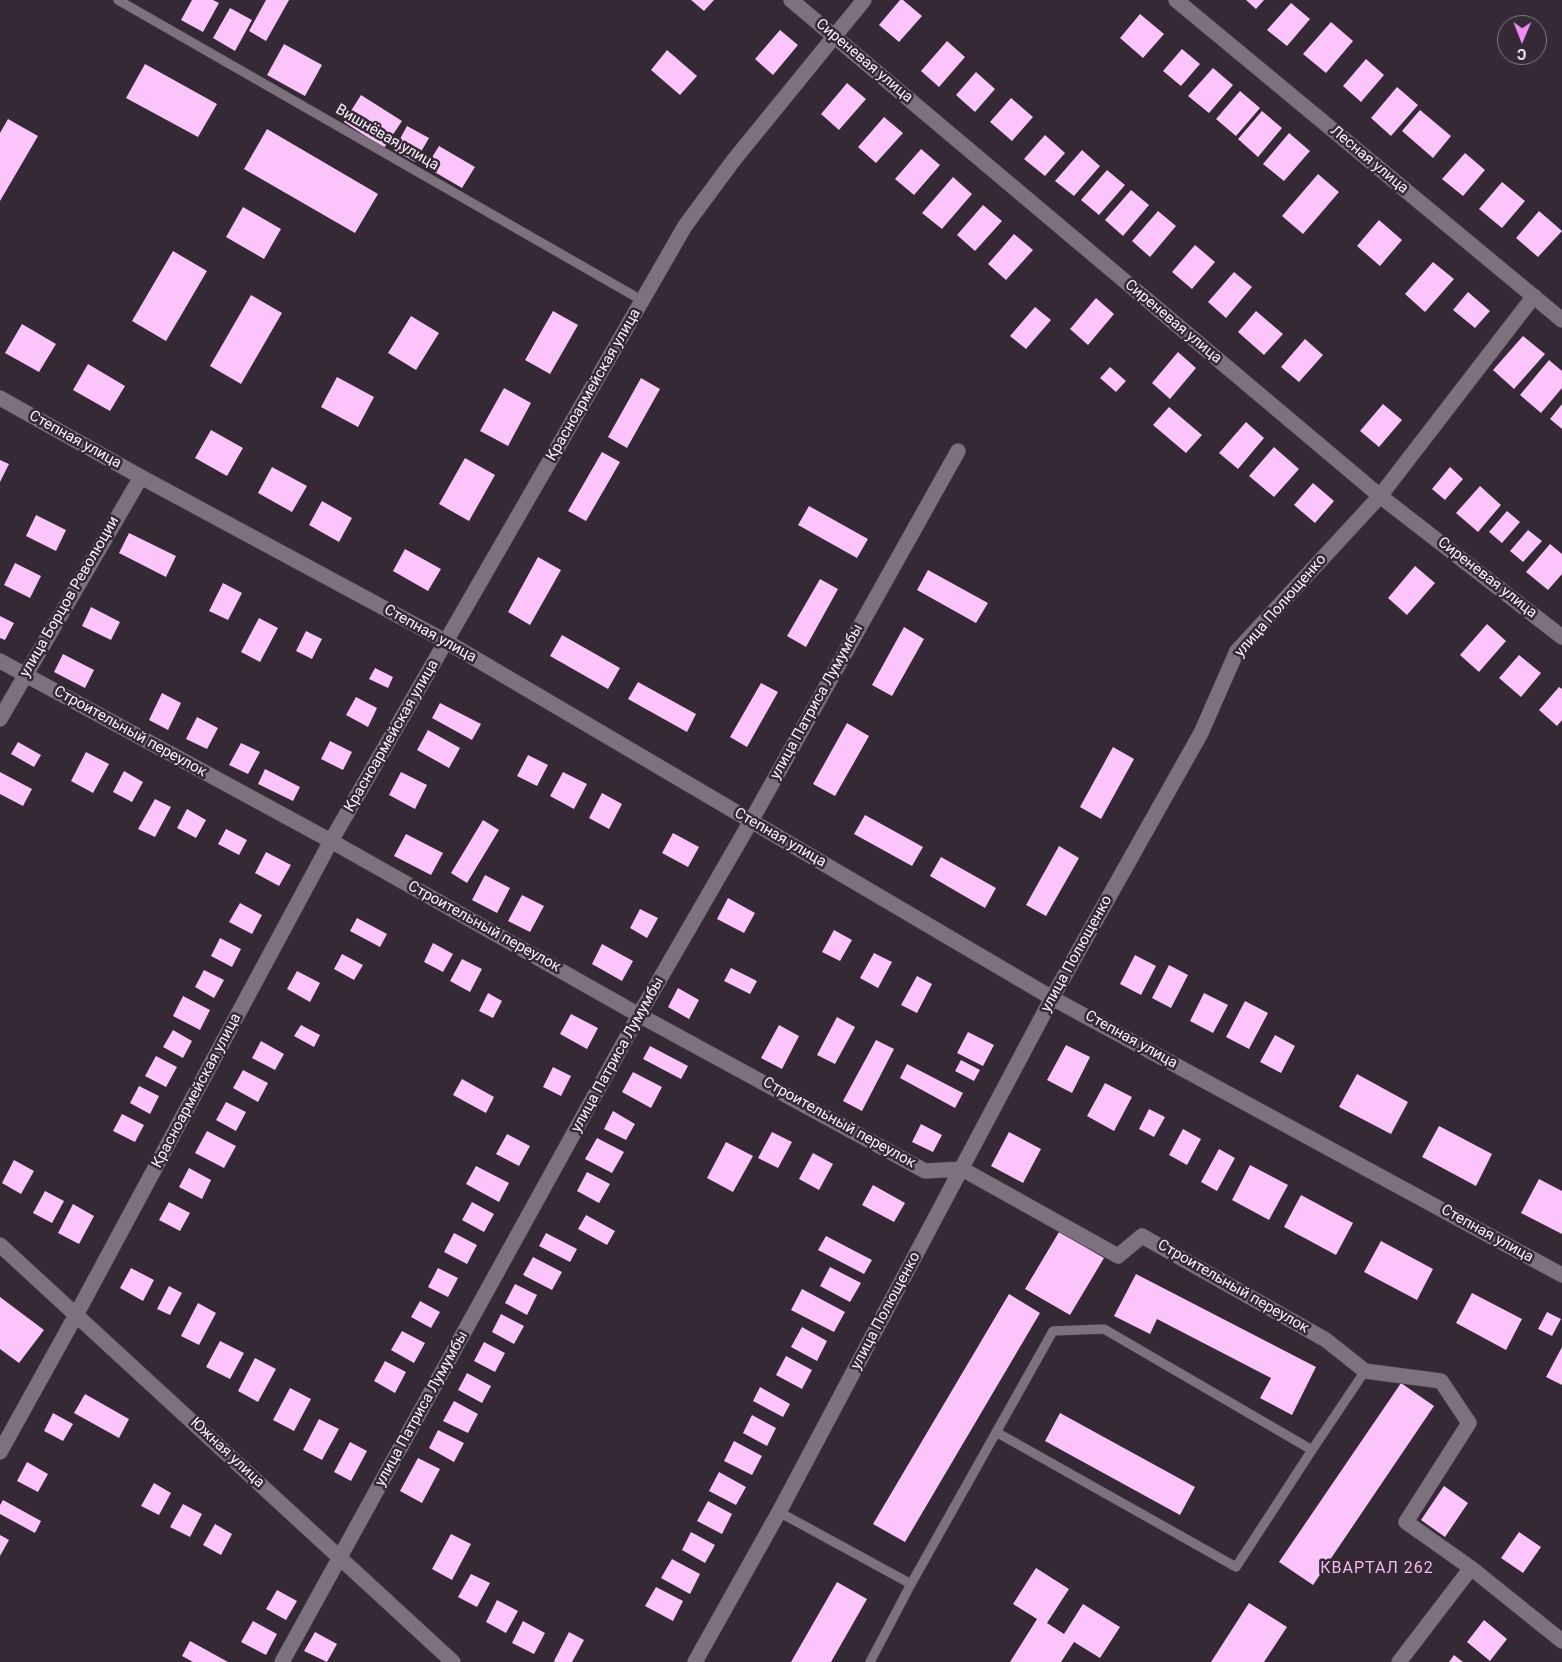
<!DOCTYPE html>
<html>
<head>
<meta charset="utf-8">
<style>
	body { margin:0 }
	#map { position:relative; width:1562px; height:1662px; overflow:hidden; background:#342934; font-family:Roboto,sans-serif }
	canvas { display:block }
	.north { position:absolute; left:1497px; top:15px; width:50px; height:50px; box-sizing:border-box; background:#342934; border:1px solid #837983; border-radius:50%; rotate:181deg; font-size:14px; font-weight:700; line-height:20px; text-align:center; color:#f9f2f9 }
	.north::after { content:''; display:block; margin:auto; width:18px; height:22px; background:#f18af4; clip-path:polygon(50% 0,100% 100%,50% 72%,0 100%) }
</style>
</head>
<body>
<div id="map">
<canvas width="1562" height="1662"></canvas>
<div class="north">С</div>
</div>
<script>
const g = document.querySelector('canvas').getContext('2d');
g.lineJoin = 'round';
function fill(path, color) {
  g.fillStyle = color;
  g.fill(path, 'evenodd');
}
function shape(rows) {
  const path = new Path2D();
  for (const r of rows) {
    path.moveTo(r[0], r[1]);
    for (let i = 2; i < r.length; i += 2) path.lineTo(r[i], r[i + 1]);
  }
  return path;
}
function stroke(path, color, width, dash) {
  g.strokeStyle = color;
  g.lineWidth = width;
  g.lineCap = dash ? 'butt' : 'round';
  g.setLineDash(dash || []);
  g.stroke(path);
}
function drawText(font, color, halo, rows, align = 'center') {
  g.font = font + ' Roboto,sans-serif';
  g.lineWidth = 5;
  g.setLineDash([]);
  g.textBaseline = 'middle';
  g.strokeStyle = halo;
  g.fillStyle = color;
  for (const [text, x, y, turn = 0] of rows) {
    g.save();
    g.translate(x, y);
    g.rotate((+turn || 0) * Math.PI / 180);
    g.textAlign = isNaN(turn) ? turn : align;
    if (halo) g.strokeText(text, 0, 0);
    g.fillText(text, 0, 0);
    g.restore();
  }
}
const building = shape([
	[192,0,213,0,219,3,203,32,181,20],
	[266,0,289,0,266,41,249,31],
	[691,0,714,0,704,11],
	[900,0,903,0,922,16,899,42,879,25],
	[1246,0,1264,0,1256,9],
	[1291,3,1310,19,1287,46,1267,30],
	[230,8,252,20,235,51,213,38],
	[1140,14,1164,34,1143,58,1120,38],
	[1331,22,1353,41,1326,73,1303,54],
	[780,30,798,45,773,75,755,59],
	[947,41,965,57,939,87,921,71],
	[284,44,322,65,305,96,267,75],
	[1182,49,1200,64,1181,86,1163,71],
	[667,50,697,76,680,95,651,70],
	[1366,59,1384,75,1361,102,1343,86],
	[145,64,217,104,198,137,126,98],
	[1213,68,1233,85,1209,113,1188,96],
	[976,72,995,89,975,112,956,95],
	[847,83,866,99,839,130,821,114],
	[1397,87,1418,105,1391,136,1371,118],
	[1240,91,1260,108,1236,136,1216,119],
	[361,95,402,121,384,148,344,122],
	[1011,98,1033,117,1012,141,990,122],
	[1420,110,1451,136,1433,158,1402,131],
	[1262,111,1282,128,1258,157,1238,139],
	[884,117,903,133,876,163,858,147],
	[8,119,38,136,0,201,0,133],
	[407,126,429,138,415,162,394,150],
	[267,129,378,194,355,233,244,169],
	[1289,133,1310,151,1284,181,1263,164],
	[1045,135,1065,153,1045,176,1024,159],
	[439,146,475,167,462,188,426,167],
	[921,149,940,165,914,195,895,179],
	[1082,150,1100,166,1074,196,1055,181],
	[1465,153,1485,170,1463,196,1442,179],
	[1107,170,1125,185,1099,215,1081,200],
	[1318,174,1339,192,1303,234,1282,216],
	[953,177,972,194,942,229,922,213],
	[1502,182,1525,201,1502,228,1479,209],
	[1131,190,1149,205,1123,236,1105,220],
	[983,205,1002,221,975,251,957,235],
	[243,207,281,229,264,259,226,237],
	[1158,211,1176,226,1150,257,1132,241],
	[1539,211,1562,231,1538,257,1516,238],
	[1379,220,1402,240,1380,266,1357,246],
	[1014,234,1033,250,1006,280,988,264],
	[1195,245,1215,262,1192,289,1172,272],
	[173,251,207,271,166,341,132,321],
	[1433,262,1454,279,1425,312,1405,294],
	[1234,272,1252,287,1226,318,1208,302],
	[1468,292,1490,311,1475,328,1453,310],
	[251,295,282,313,241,384,210,366],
	[1096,298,1114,314,1088,345,1070,329],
	[1035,307,1051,320,1026,349,1010,336],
	[553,311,578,325,550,374,525,360],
	[1256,311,1283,334,1264,355,1238,332],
	[411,316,439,333,416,370,388,353],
	[22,324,56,344,39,372,5,353],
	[1523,336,1545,354,1514,389,1493,370],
	[1305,339,1323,355,1299,382,1281,367],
	[1178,352,1196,368,1170,399,1152,383],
	[1549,360,1562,371,1562,388,1541,413,1520,395],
	[88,364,125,386,110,411,73,390],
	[1110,367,1126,381,1116,392,1100,378],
	[337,377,374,397,358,427,321,407],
	[641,378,660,389,627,448,608,437],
	[504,388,531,403,508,446,480,431],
	[1383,404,1402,420,1379,447,1360,431],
	[1562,404,1562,429,1550,419],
	[1169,407,1202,435,1186,453,1153,425],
	[1246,422,1264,438,1238,469,1219,453],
	[211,430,243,448,227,476,195,458],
	[1274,447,1299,469,1274,497,1249,476],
	[602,452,620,462,586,521,568,511],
	[465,458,495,475,469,521,439,504],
	[0,460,9,464,0,482],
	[272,467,307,486,292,512,258,493],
	[1450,467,1463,479,1445,500,1432,489],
	[1313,483,1334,501,1315,523,1294,505],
	[1480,486,1501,505,1478,532,1456,513],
	[322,501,352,518,339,542,309,525],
	[809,506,868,539,857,558,798,525],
	[1507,511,1520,522,1502,543,1489,532],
	[36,515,66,530,56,551,26,536],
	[1528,530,1542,541,1523,562,1510,551],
	[129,533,176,556,166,577,119,553],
	[1550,544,1562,554,1562,574,1548,590,1526,572],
	[405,549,441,569,428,591,393,571],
	[538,557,561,570,530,625,508,612],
	[15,563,41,576,30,598,4,585],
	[1415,566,1435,583,1407,615,1388,598],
	[928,570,988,603,976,623,917,590],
	[820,579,838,589,806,647,787,636],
	[223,583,242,593,228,620,209,611],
	[91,607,120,622,111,640,82,626],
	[0,616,14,623,5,640,0,638],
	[259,618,278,628,260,662,241,652],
	[1487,624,1506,641,1479,672,1460,655],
	[904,627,924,639,892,696,872,685],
	[306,631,322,639,312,659,296,651],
	[562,635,620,668,608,689,550,656],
	[63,654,94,670,85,688,54,672],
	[1519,655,1541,673,1521,697,1499,678],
	[375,668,393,677,388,688,369,679],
	[638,682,696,714,687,732,628,699],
	[761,683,778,692,747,747,730,737],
	[1559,687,1562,689,1562,720,1557,726,1539,710],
	[162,693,181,703,168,730,149,720],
	[356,697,377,708,368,727,346,715],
	[440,703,481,724,472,740,432,718],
	[197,717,218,728,207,749,186,739],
	[847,723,869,736,835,796,813,784],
	[428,730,460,748,449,768,417,750],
	[330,741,352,752,343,770,321,759],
	[18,742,41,755,34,767,11,754],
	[241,743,260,752,248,774,229,765],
	[1113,747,1134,759,1101,819,1080,807],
	[86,752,109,764,93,793,71,781],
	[528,755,548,765,537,786,517,776],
	[265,769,300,787,293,801,258,784],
	[124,771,143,782,132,802,113,792],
	[0,772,32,789,23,806,0,794],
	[401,772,427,785,415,809,389,795],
	[563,772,587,784,574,809,550,796],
	[602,793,622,804,609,829,589,818],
	[155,799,171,807,155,837,138,829],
	[187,809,206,820,196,838,177,828],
	[865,815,923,847,912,866,854,834],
	[483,820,499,830,467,883,451,873],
	[226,829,247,840,239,855,218,844],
	[673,833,699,847,688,867,662,853],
	[406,834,443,853,431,875,394,856],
	[1059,846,1079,858,1046,916,1026,905],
	[266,852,291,865,279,886,255,873],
	[941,857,996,888,985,908,930,876],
	[485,875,510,888,497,913,472,900],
	[522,895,544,906,530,932,508,921],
	[728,898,755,913,744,933,717,919],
	[240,903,262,915,252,934,229,922],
	[640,909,658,918,647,938,630,928],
	[357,918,387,934,380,947,350,931],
	[834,930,852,940,840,961,822,952],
	[220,938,241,949,232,967,211,956],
	[433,943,453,954,443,972,424,962],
	[602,944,633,961,622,981,592,964],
	[874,953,892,962,878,988,860,978],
	[342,954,363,965,354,980,334,969],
	[1135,955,1156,966,1141,995,1120,984],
	[462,959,482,969,470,992,450,981],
	[1169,965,1188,975,1171,1008,1152,998],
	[731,968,757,981,750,994,724,981],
	[204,970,224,980,214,998,195,987],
	[297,971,320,983,310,1002,287,989],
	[917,976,932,984,917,1013,901,1005],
	[678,988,699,1000,689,1019,668,1007],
	[488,993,502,1001,493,1018,479,1011],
	[1204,993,1228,1005,1213,1033,1190,1021],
	[183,996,210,1010,200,1030,173,1016],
	[1245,1001,1268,1013,1249,1049,1226,1037],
	[571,1014,598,1028,587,1049,560,1034],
	[837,1017,855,1027,835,1064,817,1055],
	[301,1025,320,1035,314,1047,294,1036],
	[779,1025,799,1036,782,1069,761,1058],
	[173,1030,192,1041,183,1058,163,1047],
	[968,1032,994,1045,983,1066,957,1053],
	[1275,1035,1295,1046,1281,1073,1260,1062],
	[876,1040,894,1049,862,1111,843,1101],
	[261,1041,284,1054,275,1070,252,1058],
	[1066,1045,1090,1057,1072,1093,1047,1080],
	[650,1046,688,1066,681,1079,643,1059],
	[156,1056,177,1067,166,1087,145,1076],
	[961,1060,980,1070,974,1081,955,1071],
	[907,1064,963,1093,955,1108,900,1078],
	[553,1067,571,1076,561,1096,543,1087],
	[243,1070,268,1083,258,1102,233,1088],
	[633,1072,662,1087,651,1108,622,1092],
	[1357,1074,1408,1102,1391,1134,1339,1107],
	[462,1079,494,1097,486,1113,453,1095],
	[1105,1083,1132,1097,1114,1131,1087,1116],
	[139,1086,159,1096,150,1114,130,1103],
	[226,1102,246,1112,236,1131,216,1120],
	[1149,1109,1165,1117,1154,1137,1139,1129],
	[613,1111,635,1124,626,1140,604,1129],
	[122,1114,144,1125,135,1142,113,1131],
	[921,1124,942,1135,933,1152,912,1142],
	[1439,1126,1492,1154,1476,1186,1422,1157],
	[1183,1129,1201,1139,1187,1165,1169,1155],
	[207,1131,236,1146,224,1168,195,1153],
	[772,1132,792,1142,778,1168,758,1158],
	[1009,1132,1041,1149,1023,1183,991,1166],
	[507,1134,530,1146,519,1166,496,1154],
	[597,1138,624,1152,612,1173,585,1159],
	[726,1142,753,1156,733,1192,707,1178],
	[1219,1149,1235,1158,1217,1191,1201,1182],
	[813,1153,833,1164,819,1190,799,1179],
	[14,1160,34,1171,21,1194,2,1183],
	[1250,1165,1288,1185,1269,1220,1232,1200],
	[476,1166,509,1183,499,1202,466,1184],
	[189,1168,211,1180,202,1199,179,1187],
	[587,1172,610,1184,599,1203,577,1191],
	[1539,1179,1562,1191,1562,1234,1521,1213],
	[873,1185,905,1203,894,1222,862,1205],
	[45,1191,64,1201,52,1223,33,1213],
	[1301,1195,1353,1223,1336,1255,1284,1227],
	[169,1202,190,1213,180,1231,159,1220],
	[472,1202,494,1214,484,1232,462,1220],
	[73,1204,94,1216,79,1244,58,1233],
	[586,1215,615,1231,607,1245,578,1229],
	[1059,1232,1104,1258,1070,1315,1025,1289],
	[454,1233,477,1245,467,1264,444,1252],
	[546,1233,577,1249,570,1262,539,1246],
	[826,1236,872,1260,864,1274,818,1250],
	[1381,1241,1433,1269,1417,1300,1364,1272],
	[533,1257,562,1272,552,1290,523,1275],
	[830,1267,861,1283,850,1302,820,1286],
	[131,1268,154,1280,143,1301,120,1288],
	[438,1268,458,1278,448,1297,428,1287],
	[1136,1274,1316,1367,1292,1415,1260,1398,1271,1378,1157,1319,1150,1334,1114,1316],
	[515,1284,537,1295,527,1315,505,1303],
	[169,1286,182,1293,170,1315,157,1309],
	[802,1289,845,1312,834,1332,791,1310],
	[1472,1293,1522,1319,1506,1350,1456,1323],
	[1009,1294,1040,1313,905,1542,873,1524],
	[0,1297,44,1330,19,1363,0,1349],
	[420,1301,440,1312,431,1328,411,1317],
	[198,1303,216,1313,199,1345,181,1336],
	[1547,1312,1561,1319,1552,1336,1538,1329],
	[501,1314,524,1326,514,1344,492,1332],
	[802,1327,827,1341,817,1361,791,1347],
	[402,1331,425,1343,414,1363,391,1350],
	[220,1341,244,1353,230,1379,206,1367],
	[484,1342,505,1353,495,1372,474,1361],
	[1562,1347,1562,1385,1546,1377],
	[786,1356,812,1370,802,1389,776,1375],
	[255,1358,276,1369,258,1402,238,1391],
	[385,1361,406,1372,395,1393,374,1381],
	[467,1373,491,1386,482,1403,458,1390],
	[1401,1383,1434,1406,1313,1585,1279,1562],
	[760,1387,790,1404,783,1417,753,1401],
	[290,1388,311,1399,294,1431,273,1420],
	[85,1394,129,1419,119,1438,74,1413],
	[454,1401,478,1414,468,1433,443,1421],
	[53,1413,73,1424,63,1441,44,1431],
	[1060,1413,1195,1487,1180,1515,1045,1441],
	[752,1415,776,1428,767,1446,743,1433],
	[319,1419,339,1429,322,1460,303,1450],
	[438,1430,464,1443,454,1462,429,1448],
	[734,1441,762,1456,752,1475,724,1461],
	[350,1442,367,1451,351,1481,334,1472],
	[418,1458,440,1469,422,1503,400,1491],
	[27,1462,48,1474,38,1492,17,1481],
	[719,1472,746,1487,736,1505,709,1491],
	[154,1483,171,1493,159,1515,141,1506],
	[1444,1486,1468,1503,1445,1537,1421,1520],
	[3,1500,41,1521,35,1533,0,1514,0,1505],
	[708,1501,732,1514,722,1534,697,1521],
	[183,1504,202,1514,190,1537,170,1527],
	[215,1524,232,1534,221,1555,203,1545],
	[691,1532,715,1545,705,1563,682,1550],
	[1519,1532,1541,1547,1523,1573,1501,1558],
	[451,1534,471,1544,452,1580,432,1569],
	[0,1535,9,1540,0,1556],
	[672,1559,700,1574,690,1594,661,1578],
	[1036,1568,1069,1589,1047,1623,1064,1634,1083,1604,1120,1627,1100,1658,1074,1642,1061,1662,1010,1662,1037,1619,1013,1604],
	[471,1574,490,1583,477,1607,458,1597],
	[837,1582,867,1599,831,1662,791,1662],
	[656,1587,683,1601,673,1621,645,1606],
	[277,1590,297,1601,286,1620,266,1609],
	[497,1600,518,1611,506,1633,486,1622],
	[1249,1603,1287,1627,1264,1662,1211,1662],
	[1484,1620,1507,1639,1490,1661,1467,1642],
	[253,1621,277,1634,266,1655,241,1642],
	[523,1621,545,1633,534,1654,512,1643],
	[315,1632,337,1644,327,1662,304,1651],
	[569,1632,584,1640,572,1662,555,1662,554,1661],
	[190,1641,228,1662,193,1662,182,1656],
	[1454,1655,1463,1662,1449,1662]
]);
const lane = shape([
	[118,0,643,301],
	[1312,1450,1365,1371],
	[779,1512,911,1584,1053,1331,1104,1329,1312,1450,1236,1567,996,1432],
	[870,1662,911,1584]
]);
const street = shape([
	[791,0,1380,496,1562,637],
	[1176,0,1562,320],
	[0,398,141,477,447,642,1052,998,1562,1275],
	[0,661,331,841,639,1015,925,1171,962,1169,1118,1256,1142,1236,1326,1340,1365,1371,1441,1381,1469,1423,1406,1522,1471,1568,1562,1641],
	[0,719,141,477],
	[0,1245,453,1662],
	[0,1452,76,1315,331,841,685,226,733,161,864,0],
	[282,1662,639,1015,751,821,958,451],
	[695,1662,779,1512,1052,998,1201,733,1237,651,1380,496,1534,296],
	[1399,1662,1471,1568]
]);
const streetNames = [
	["Сиреневая улица",864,61,40],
	["Вишнёвая улица",387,138,30],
	["Лесная улица",1369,160,40],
	["Сиреневая улица",1173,322,40],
	["Красноармейская улица",594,385,-60],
	["Степная улица",75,440,29],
	["Сиреневая улица",1487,578,38],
	["улица Борцов Революции",70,597,-60],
	["улица Полющенко",1281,606,-49],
	["Степная улица",430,634,29],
	["улица Патриса Лумумбы",817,702,-61],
	["Строительный переулок",130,732,29],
	["Красноармейская улица",392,736,-60],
	["Степная улица",780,838,30],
	["Строительный переулок",484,927,29],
	["улица Полющенко",1077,954,-61],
	["Степная улица",1131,1040,29],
	["улица Патриса Лумумбы",618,1055,-61],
	["Красноармейская улица",197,1091,-62],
	["Строительный переулок",839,1123,29],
	["Степная улица",1487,1234,29],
	["Строительный переулок",1233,1287,30],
	["улица Полющенко",886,1311,-62],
	["улица Патриса Лумумбы",422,1409,-61],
	["Южная улица",227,1453,43]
];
const neighbourhoodNames = [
	["КВАРТАЛ 262",1377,1569]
];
fill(building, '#fbc4fb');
stroke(lane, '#504850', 10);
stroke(street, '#504850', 16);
stroke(lane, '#7d717d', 9);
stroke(street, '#7d717d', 15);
drawText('15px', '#f9f2f9', '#342934', streetNames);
g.letterSpacing = '1px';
drawText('16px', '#f4baf4', '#342934', neighbourhoodNames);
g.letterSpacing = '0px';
</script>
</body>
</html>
